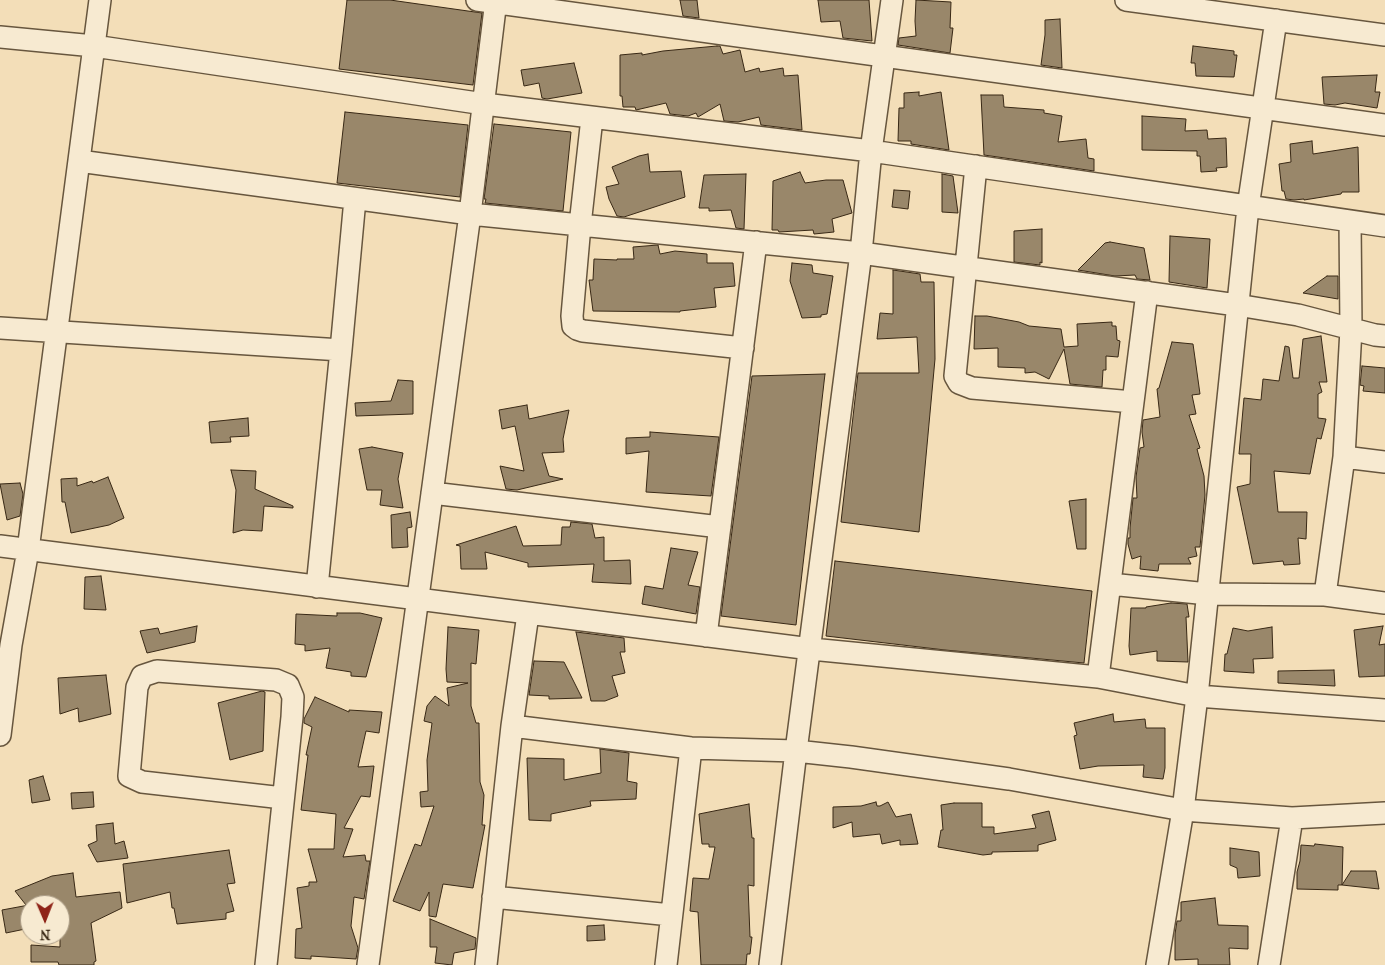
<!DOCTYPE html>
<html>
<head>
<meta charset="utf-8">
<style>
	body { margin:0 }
	#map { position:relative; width:1385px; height:965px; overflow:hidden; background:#f3deb8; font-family:"IM FELL French Canon",serif }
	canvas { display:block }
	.north { position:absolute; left:20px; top:895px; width:50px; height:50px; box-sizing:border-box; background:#f7ead1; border:1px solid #ab9c86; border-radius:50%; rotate:179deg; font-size:14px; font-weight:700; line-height:20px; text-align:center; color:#382815 }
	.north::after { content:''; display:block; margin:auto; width:18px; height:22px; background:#8f2418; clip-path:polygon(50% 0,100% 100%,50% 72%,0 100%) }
</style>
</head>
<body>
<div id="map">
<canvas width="1385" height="965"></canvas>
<div class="north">N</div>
</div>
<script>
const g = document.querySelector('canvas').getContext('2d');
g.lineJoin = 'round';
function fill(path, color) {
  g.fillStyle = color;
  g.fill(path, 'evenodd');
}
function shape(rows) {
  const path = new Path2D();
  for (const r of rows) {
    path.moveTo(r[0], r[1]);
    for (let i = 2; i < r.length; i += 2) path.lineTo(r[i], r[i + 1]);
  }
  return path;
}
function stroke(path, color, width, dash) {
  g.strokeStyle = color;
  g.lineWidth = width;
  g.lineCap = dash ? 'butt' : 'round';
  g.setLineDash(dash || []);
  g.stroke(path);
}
const building = shape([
	[347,0,390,0,482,13,473,85,339,69,347,0],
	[680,0,697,0,699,18,683,16,680,0],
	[818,0,869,0,872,41,843,38,840,21,821,22,818,0],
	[916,0,951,2,950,28,953,28,950,53,898,45,899,38,916,36,915,21,916,0],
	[1060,19,1062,68,1041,65,1045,35,1045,20,1060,19],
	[717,46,720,46,723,54,740,50,745,72,759,68,760,72,783,68,784,76,798,75,802,130,761,125,759,117,738,122,724,121,720,104,698,117,696,113,688,116,670,114,666,103,636,110,635,107,623,107,622,96,620,96,620,55,642,53,642,55,663,51,717,46],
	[1193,46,1234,51,1234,55,1237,55,1234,77,1196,76,1195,63,1191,63,1193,46],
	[574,63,582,93,547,99,542,98,539,83,524,86,521,70,574,63],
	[1377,75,1375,92,1380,92,1377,108,1345,103,1335,105,1324,104,1322,77,1377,75],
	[919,92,919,96,941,92,949,150,911,144,911,141,898,141,899,108,904,108,904,93,919,92],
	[981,95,1003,95,1004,107,1044,110,1044,113,1062,116,1058,142,1086,139,1088,158,1094,159,1094,171,984,155,981,95],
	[345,112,468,125,460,197,337,183,345,112],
	[1142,116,1186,119,1185,131,1207,130,1208,139,1226,138,1227,167,1216,168,1217,171,1201,172,1200,156,1197,156,1197,151,1142,150,1142,116],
	[494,124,571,132,563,211,485,203,486,199,484,199,494,124],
	[1312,141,1313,154,1358,147,1359,192,1342,192,1341,194,1304,200,1304,199,1294,200,1286,199,1284,191,1282,191,1279,164,1291,162,1290,144,1312,141],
	[648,154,650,172,681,171,685,197,624,217,617,216,609,199,606,187,619,184,612,167,639,156,648,154],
	[800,172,805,183,826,180,843,180,852,213,832,219,834,232,814,234,813,230,779,232,778,230,772,230,773,181,800,172],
	[746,174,744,229,736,228,731,210,709,211,709,208,699,208,704,175,746,174],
	[942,174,953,176,958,213,942,212,942,174],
	[894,190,910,191,908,209,892,207,894,190],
	[1042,229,1042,263,1040,262,1040,265,1014,262,1014,231,1042,229],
	[1170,236,1210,239,1207,288,1169,282,1170,236],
	[1110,242,1144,248,1150,280,1137,279,1135,275,1115,276,1078,270,1105,243,1110,242],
	[658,245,660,254,675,251,707,254,707,263,733,263,735,286,714,288,716,307,680,311,680,312,593,311,589,280,593,280,594,259,617,260,617,259,634,259,633,247,658,245],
	[792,263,812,265,813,273,833,276,827,314,821,315,821,317,802,318,790,281,792,263],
	[893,270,920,274,921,282,934,282,935,359,919,532,841,522,858,373,919,373,917,337,877,339,880,313,893,314,893,270],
	[1327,276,1338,276,1338,299,1303,293,1327,276],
	[975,316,987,316,1019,322,1029,326,1061,329,1064,347,1078,346,1077,324,1112,322,1112,326,1116,326,1117,340,1120,341,1118,357,1106,356,1106,370,1103,370,1102,387,1070,384,1064,349,1049,379,1035,372,1025,373,1025,368,998,367,998,348,974,349,975,316],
	[1321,336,1327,382,1319,382,1322,392,1318,394,1318,418,1326,419,1321,439,1317,438,1310,474,1274,471,1278,512,1307,512,1306,539,1298,538,1300,564,1284,565,1283,561,1253,564,1237,487,1250,484,1251,454,1239,454,1244,398,1261,400,1263,379,1279,381,1285,346,1289,347,1293,378,1299,378,1303,339,1321,336],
	[1172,342,1193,344,1200,394,1192,395,1196,414,1189,415,1200,448,1197,449,1204,476,1205,495,1200,547,1195,547,1197,556,1188,558,1191,564,1159,564,1158,571,1140,569,1141,556,1132,559,1128,544,1128,538,1130,538,1130,528,1133,498,1137,498,1136,477,1140,448,1144,447,1142,432,1143,420,1160,417,1157,389,1159,388,1172,342],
	[1362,366,1385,368,1385,393,1363,391,1364,386,1360,385,1362,366],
	[825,374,796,625,721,616,752,376,825,374],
	[398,380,413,381,413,414,356,416,355,403,391,401,398,380],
	[527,405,529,419,569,410,563,439,564,452,542,453,549,476,563,479,517,490,506,489,500,466,524,471,515,426,502,429,499,410,527,405],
	[248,418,249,436,230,437,231,442,211,443,209,422,248,418],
	[650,432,719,437,711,496,646,492,649,451,626,454,626,438,650,437,650,432],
	[372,447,403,453,398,479,403,508,380,505,382,490,367,490,359,449,372,447],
	[231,470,256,471,255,489,293,506,293,508,264,506,262,531,243,530,233,533,236,490,231,470],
	[108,477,124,518,109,525,71,533,65,502,62,502,61,479,77,478,77,486,92,481,93,483,108,477],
	[20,483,23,494,20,516,7,520,0,484,20,483],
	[1086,499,1086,549,1077,549,1069,501,1086,499],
	[410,512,412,527,407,528,408,547,392,548,391,515,410,512],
	[571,522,592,524,595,538,604,537,604,561,630,560,631,584,592,582,594,564,528,567,528,563,485,552,487,569,461,569,460,546,456,545,516,526,523,546,561,545,562,527,570,527,571,522],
	[671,548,698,552,688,585,700,587,696,614,642,604,645,586,663,589,671,548],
	[835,561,1092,591,1084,663,945,650,826,636,835,561],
	[101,576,106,610,84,609,85,577,101,576],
	[1171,603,1187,604,1189,617,1186,617,1188,662,1157,661,1157,651,1130,655,1129,646,1131,608,1146,608,1146,607,1171,603],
	[337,613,360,613,382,618,366,677,351,676,351,672,326,668,330,648,305,651,305,645,295,644,296,614,337,616,337,613],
	[197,626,195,642,147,653,140,631,158,628,160,634,197,626],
	[1383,626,1379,645,1385,644,1385,676,1359,677,1354,630,1383,626],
	[448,627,479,630,476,664,471,663,471,706,476,723,479,723,480,782,484,795,482,825,485,825,473,888,443,884,436,917,429,916,429,892,420,911,393,901,415,844,421,846,434,806,421,807,420,792,428,791,427,760,432,723,424,721,427,706,435,696,449,706,447,688,468,683,447,682,446,669,448,627],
	[1272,627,1273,658,1253,659,1254,673,1224,671,1225,654,1227,654,1233,628,1248,631,1272,627],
	[576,632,624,638,625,652,620,652,625,673,612,676,618,696,605,701,591,701,576,632],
	[534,661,564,662,582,698,549,699,549,696,529,695,534,661],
	[1334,670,1335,686,1278,683,1278,671,1334,670],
	[106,675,111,714,79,722,78,708,60,714,58,678,106,675],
	[262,691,265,692,263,751,230,760,218,703,262,691],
	[315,697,349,712,349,710,382,712,379,733,366,731,358,767,374,766,370,797,361,796,344,828,353,829,343,857,365,855,366,861,370,861,364,899,354,897,351,926,358,948,356,959,311,956,311,959,295,958,296,929,302,928,297,888,309,886,309,882,317,882,308,849,334,849,336,814,301,810,308,755,306,755,312,727,304,723,304,719,315,697],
	[1113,714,1114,722,1145,719,1146,728,1165,728,1165,768,1163,779,1143,777,1144,765,1098,766,1080,769,1074,736,1077,735,1074,723,1113,714],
	[600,749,629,753,627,781,637,783,636,799,590,801,591,806,551,814,551,821,529,820,527,758,564,759,564,780,601,773,600,749],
	[43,776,50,800,32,803,29,780,43,776],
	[93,792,94,807,72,809,71,793,93,792],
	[876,802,877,806,880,806,888,802,896,817,911,814,918,844,900,845,900,840,882,844,880,834,853,837,852,822,833,828,833,807,861,806,876,802],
	[954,803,982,803,982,827,994,827,994,834,1036,828,1032,815,1049,811,1056,840,1038,845,1038,851,992,852,992,854,983,855,938,847,941,830,943,830,941,805,954,803],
	[749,804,752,838,754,838,754,886,748,885,750,937,752,937,750,954,747,954,746,965,701,965,698,912,690,911,693,878,709,879,715,847,709,847,709,844,702,844,699,814,749,804],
	[113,823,115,844,124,841,128,858,97,862,88,845,97,841,96,825,113,823],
	[1315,844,1343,847,1342,885,1338,885,1338,890,1297,889,1297,872,1300,861,1301,845,1314,846,1315,844],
	[1230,848,1259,852,1260,876,1238,878,1237,868,1230,865,1230,848],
	[229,850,235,883,227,884,234,911,226,913,226,919,177,924,174,908,172,908,170,892,127,903,123,864,229,850],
	[1351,871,1376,871,1379,889,1342,885,1351,871],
	[73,873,76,897,120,892,122,908,91,923,96,961,94,962,94,965,59,965,58,962,31,962,31,945,60,947,60,905,30,905,30,928,6,933,2,910,29,905,26,905,15,891,52,876,73,873],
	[1215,898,1218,925,1248,926,1248,949,1229,948,1230,965,1198,965,1198,959,1175,960,1175,934,1177,921,1181,921,1181,902,1215,898],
	[430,919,476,938,475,949,454,953,452,965,435,963,437,947,430,947,430,919],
	[604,925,605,940,587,941,587,926,604,925]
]);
const minor = shape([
	[477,0,1385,125],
	[1126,0,1385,35],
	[0,37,94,46,484,104,871,151,1385,226],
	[592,118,580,225,572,316,573,326,577,329,583,331,743,348],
	[79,161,470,214,861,253,1237,305,1298,315,1375,335,1385,336],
	[976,166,955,376,959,383,972,388,1133,402],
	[0,328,341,350],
	[1344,457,1385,462],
	[432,493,720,527],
	[0,546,811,649,1098,677,1197,696,1385,710],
	[1110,584,1208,594,1325,595,1385,603],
	[317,587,341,350,355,199],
	[1325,595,1344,457,1351,329,1350,221],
	[706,636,756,242],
	[1098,677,1147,292],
	[512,726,691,748,796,751,851,757,1009,779,1183,810,1292,818,1385,813],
	[0,735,11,645,28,550,100,0],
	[493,897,671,915],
	[266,965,292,717,293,697,288,685,276,680,157,671,142,676,137,687,129,776,142,782,283,798],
	[368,965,470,214,496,0],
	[486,965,512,726,528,614],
	[666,965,691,748],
	[770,965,796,751,861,253,871,151,892,0],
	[1157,965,1183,810,1197,696,1248,207,1276,20],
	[1269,965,1292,818]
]);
fill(building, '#99876a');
stroke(building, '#382815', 1);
stroke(minor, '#67563e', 24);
stroke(minor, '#f7ead1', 21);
</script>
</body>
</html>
